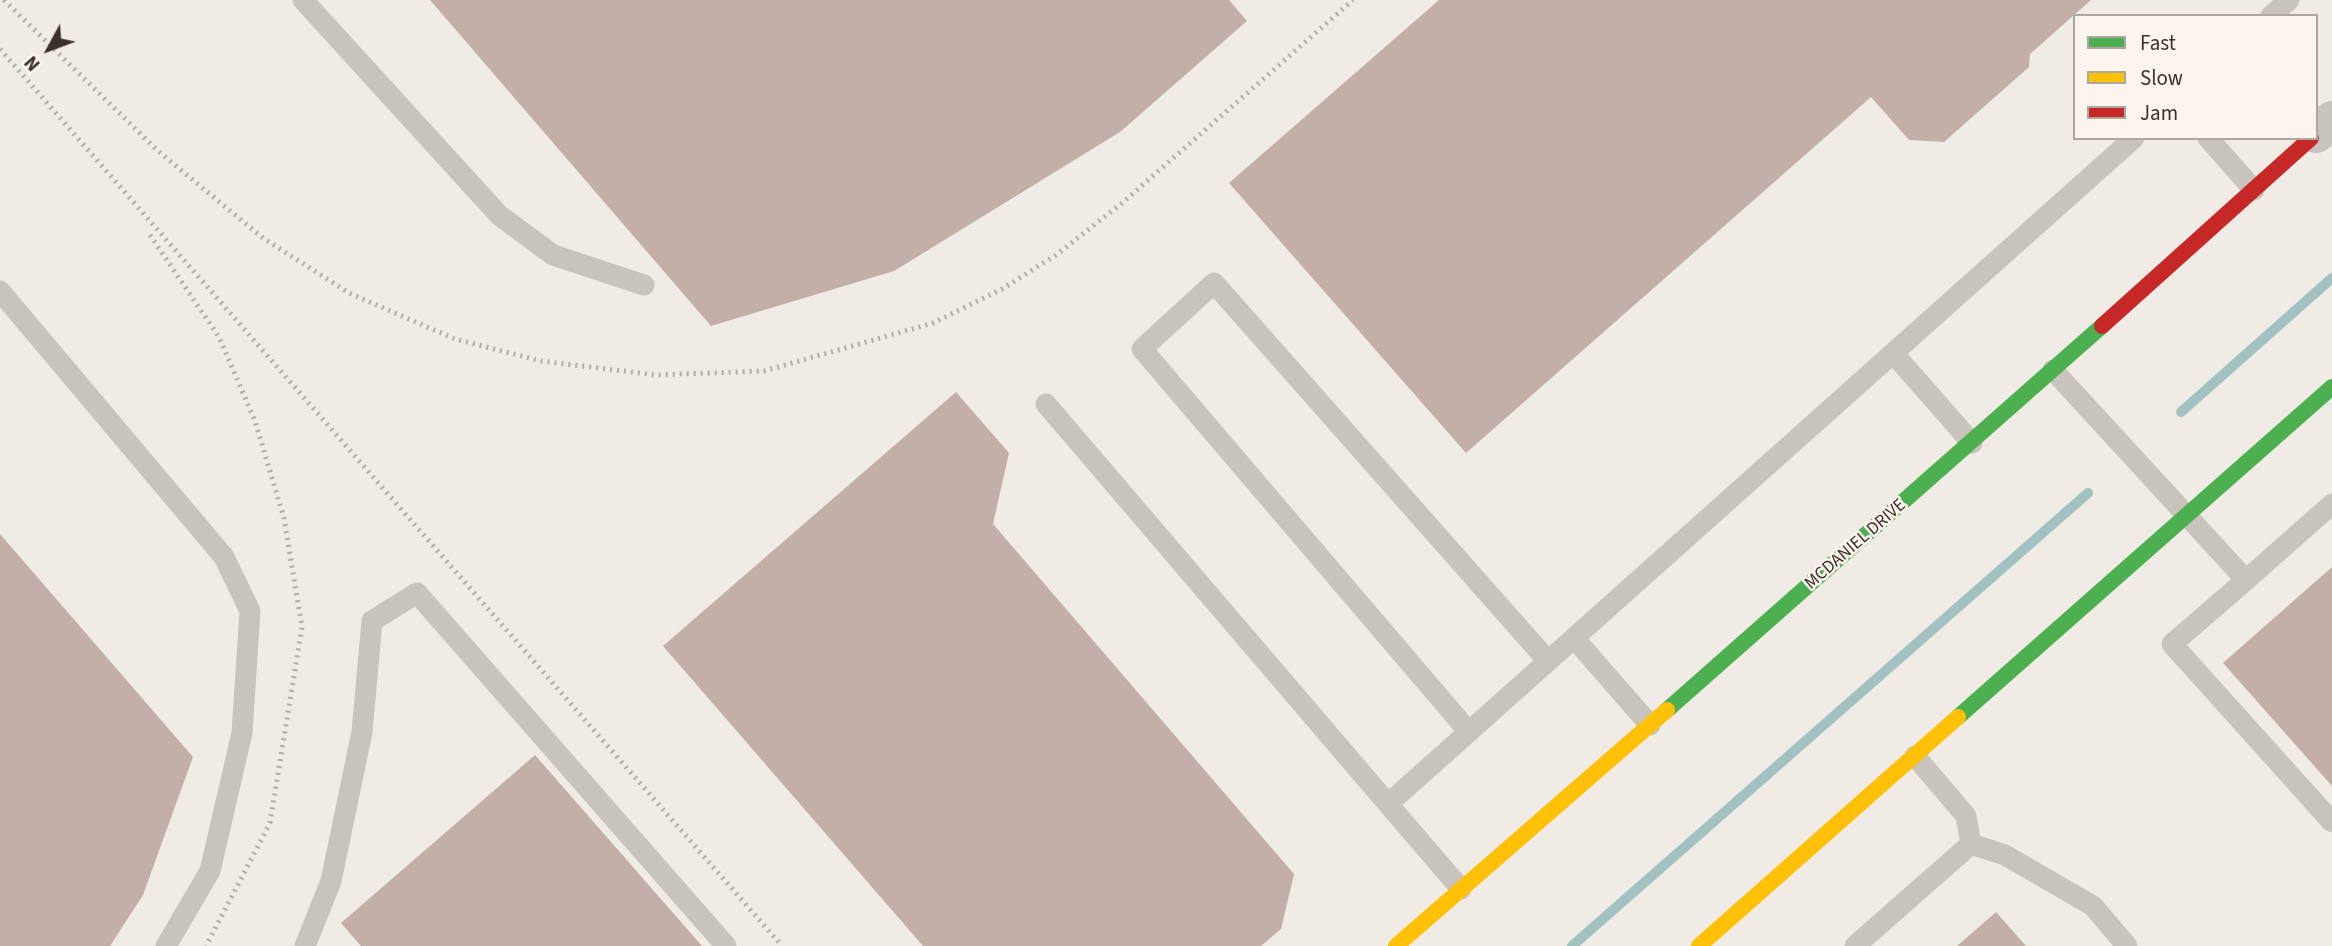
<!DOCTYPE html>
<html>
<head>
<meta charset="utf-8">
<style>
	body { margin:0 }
	#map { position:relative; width:2332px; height:946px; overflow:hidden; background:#f0ebe5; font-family:"Source Sans 3",sans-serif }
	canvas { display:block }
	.legend { position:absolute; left:2073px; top:14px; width:245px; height:126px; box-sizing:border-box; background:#fbf5ee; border:2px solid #aea6a0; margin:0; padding:9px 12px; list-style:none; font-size:21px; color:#3b302b }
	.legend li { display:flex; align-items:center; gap:14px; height:35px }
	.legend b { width:35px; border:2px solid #aea6a0 }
	.north { position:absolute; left:14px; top:14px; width:70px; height:70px; -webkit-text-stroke:5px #fbf5ee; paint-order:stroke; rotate:229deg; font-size:19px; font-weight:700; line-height:28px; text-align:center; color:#3b302b }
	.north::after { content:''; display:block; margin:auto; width:24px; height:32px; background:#3b302b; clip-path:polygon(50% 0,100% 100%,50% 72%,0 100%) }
</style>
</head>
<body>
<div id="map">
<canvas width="2332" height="946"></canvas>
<ul class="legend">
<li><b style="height:9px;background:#4caf50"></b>Fast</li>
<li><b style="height:9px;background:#ffc107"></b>Slow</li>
<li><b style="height:9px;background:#c62828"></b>Jam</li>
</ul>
<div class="north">N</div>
</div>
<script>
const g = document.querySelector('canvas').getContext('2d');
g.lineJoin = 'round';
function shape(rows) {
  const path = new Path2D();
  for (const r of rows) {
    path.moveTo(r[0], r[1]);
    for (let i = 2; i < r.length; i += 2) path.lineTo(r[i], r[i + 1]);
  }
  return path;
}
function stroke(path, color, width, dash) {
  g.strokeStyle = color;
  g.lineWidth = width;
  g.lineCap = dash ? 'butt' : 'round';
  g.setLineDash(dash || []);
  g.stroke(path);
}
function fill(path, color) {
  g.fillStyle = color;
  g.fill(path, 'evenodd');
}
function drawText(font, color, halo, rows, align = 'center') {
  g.font = font + ' "Source Sans 3",sans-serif';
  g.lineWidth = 5;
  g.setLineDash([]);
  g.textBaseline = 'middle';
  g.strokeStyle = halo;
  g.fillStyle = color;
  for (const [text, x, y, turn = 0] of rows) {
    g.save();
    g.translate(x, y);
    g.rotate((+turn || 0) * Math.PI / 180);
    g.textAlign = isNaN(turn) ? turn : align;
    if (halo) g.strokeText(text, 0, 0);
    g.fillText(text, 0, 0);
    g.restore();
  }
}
const stream = shape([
	[2181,412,2332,278],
	[1572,946,2088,493]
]);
const building = shape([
	[430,0,1229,0,1247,21,1120,132,894,271,711,326],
	[1439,0,2091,0,2030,54,2029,67,1944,142,1909,140,1871,97,1466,453,1229,183],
	[956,392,1009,453,993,524,1294,874,1281,929,1261,946,923,946,663,646],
	[0,534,193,757,143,895,110,946,0,946],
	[2332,567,2332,786,2223,663],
	[535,755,702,946,361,946,341,923],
	[1996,912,2026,946,1957,946]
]);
const lane = shape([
	[303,0,499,215,553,255,644,285],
	[2271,16,2289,0],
	[2208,138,2254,190],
	[0,291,224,557,250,611,242,733,210,871,166,946],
	[1893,353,1972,443],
	[2053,370,2246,580,2172,644,2332,822],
	[1046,404,1388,804],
	[2246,580,2332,504],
	[1574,638,1650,725],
	[1469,732,1142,349,1214,283,1548,661],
	[1971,844,2005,855,2093,906,2127,946],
	[1461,889,1388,804,2134,138],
	[305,946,331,881,362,732,372,621,417,593,726,946],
	[1855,946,1971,844,1966,816,1915,756]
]);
const street = shape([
	[2316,134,2332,120]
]);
const fast = shape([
	[1667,710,2102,326],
	[1958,717,2332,387]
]);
const slow = shape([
	[1396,946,1667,710],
	[1699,946,1958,717]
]);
const jam = shape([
	[2102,326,2311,138]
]);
const rail = shape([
	[4,0,158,151,263,238,349,293,455,339,541,361,656,375,764,371,933,323,1002,289,1056,255,1121,204,1353,0],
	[0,49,782,946],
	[150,235,219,337,255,421,284,518,302,627,270,823,206,946]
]);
const streetNames = [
	["MCDANIEL DRIVE",1856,545,-41]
];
stroke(stream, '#a1c2c1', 10);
fill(building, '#c3afa7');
stroke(lane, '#c9c3be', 21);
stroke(street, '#c9c3be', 38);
stroke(fast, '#4caf50', 16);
stroke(slow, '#ffc107', 16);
stroke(jam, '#c62828', 16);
stroke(rail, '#b1aca8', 5, [2, 5]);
drawText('18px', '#3b302b', '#fbf5ee', streetNames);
</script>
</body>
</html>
